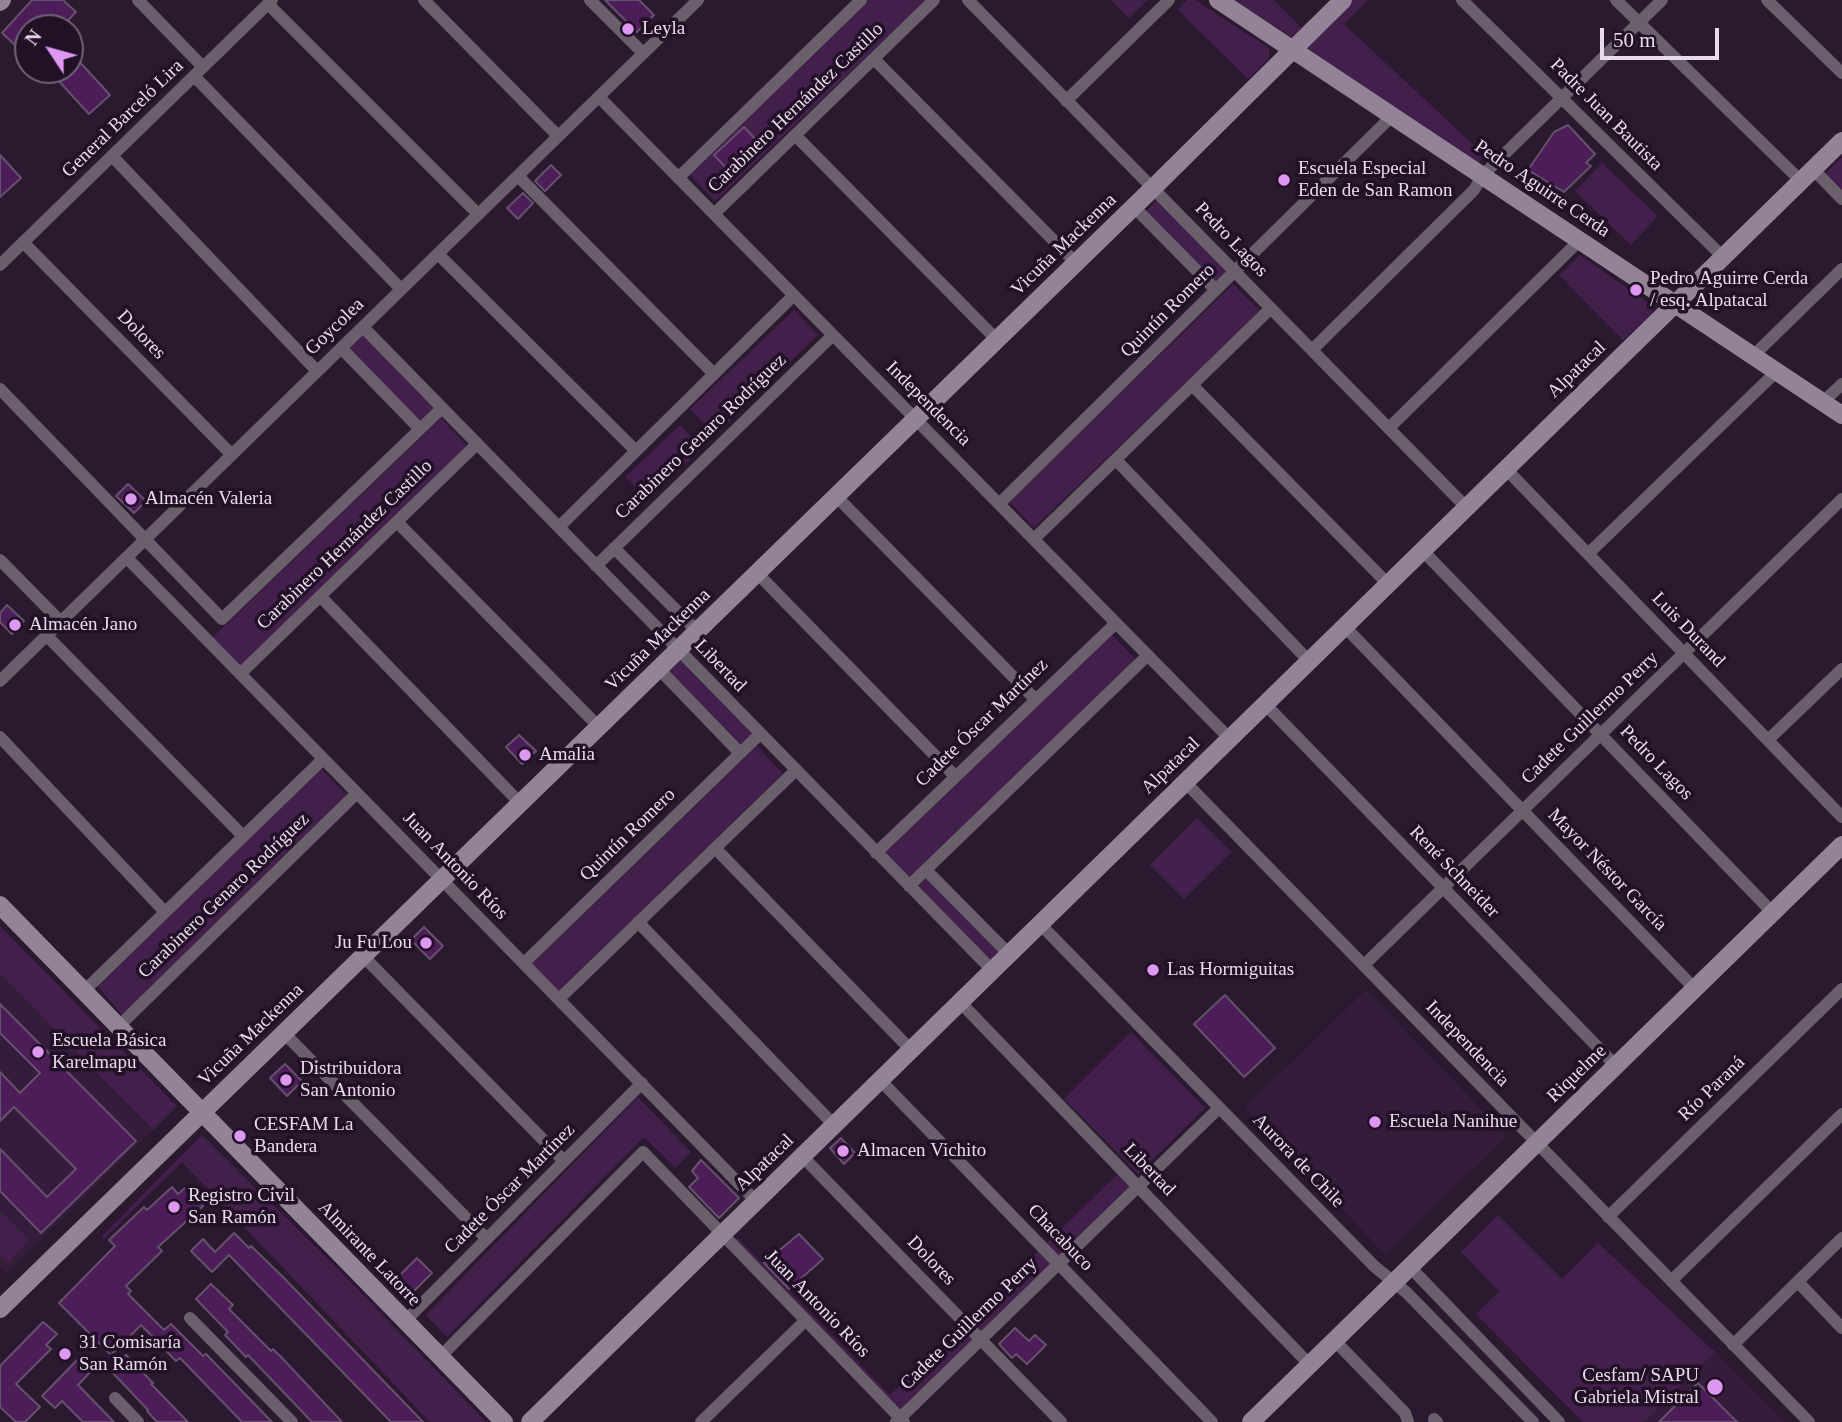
<!DOCTYPE html>
<html>
<head>
<meta charset="utf-8">
<style>
	body { margin:0 }
	#map { position:relative; width:1842px; height:1422px; overflow:hidden; background:#2b1930; font-family:"Times New Roman",serif }
	canvas { display:block }
	.north { position:absolute; left:14px; top:14px; width:70px; height:70px; box-sizing:border-box; background:#211026; border:2px solid #716275; border-radius:50%; rotate:306deg; font-size:19px; font-weight:700; line-height:28px; text-align:center; color:#e8dcec }
	.north::after { content:''; display:block; margin:auto; width:24px; height:32px; background:#de98f2; clip-path:polygon(50% 0,100% 100%,50% 72%,0 100%) }
	.scale { position:absolute; left:1600px; top:28px; width:119px; height:32px; box-sizing:border-box; border:4px solid #e8dcec; border-top:0; padding-left:9px; font-size:21px; line-height:24px; white-space:nowrap; color:#e8dcec; -webkit-text-stroke:5px #211026; paint-order:stroke }
</style>
</head>
<body>
<div id="map">
<canvas width="1842" height="1422"></canvas>
<div class="north">N</div>
<div class="scale">50 m</div>
</div>
<script>
const g = document.querySelector('canvas').getContext('2d');
g.lineJoin = 'round';
function fill(path, color) {
  g.fillStyle = color;
  g.fill(path, 'evenodd');
}
function shape(rows) {
  const path = new Path2D();
  for (const r of rows) {
    path.moveTo(r[0], r[1]);
    for (let i = 2; i < r.length; i += 2) path.lineTo(r[i], r[i + 1]);
  }
  return path;
}
function stroke(path, color, width, dash) {
  g.strokeStyle = color;
  g.lineWidth = width;
  g.lineCap = dash ? 'butt' : 'round';
  g.setLineDash(dash || []);
  g.stroke(path);
}
function drawText(font, color, halo, rows, align = 'center') {
  g.font = font + ' "Times New Roman",serif';
  g.lineWidth = 7;
  g.setLineDash([]);
  g.textBaseline = 'middle';
  g.strokeStyle = halo;
  g.fillStyle = color;
  for (const [text, x, y, turn = 0] of rows) {
    g.save();
    g.translate(x, y);
    g.rotate((+turn || 0) * Math.PI / 180);
    g.textAlign = isNaN(turn) ? turn : align;
    if (halo) g.strokeText(text, 0, 0);
    g.fillText(text, 0, 0);
    g.restore();
  }
}
const built = shape([
	[0,974,153,1130,6,1273,0,1268],
	[1366,990,1507,1136,1385,1254,1244,1108],
	[1715,1352,1784,1422,1644,1422]
]);
const green = shape([
	[868,0,926,0,715,201,687,172],
	[1111,0,1148,0,1129,18],
	[1187,0,1195,0,1269,48,1269,59,1248,79,1178,10],
	[1234,0,1274,0,1302,28,1292,37],
	[1354,0,1368,0,1344,24,1484,155,1479,163,1310,50,1307,45],
	[1842,157,1842,191,1825,174],
	[1602,163,1658,216,1631,245,1575,191],
	[1157,200,1228,272,1217,283,1146,211],
	[1580,255,1650,304,1653,313,1623,340,1559,275],
	[1233,284,1260,311,1034,528,1009,501],
	[794,310,818,335,715,435,690,409],
	[365,334,434,407,417,423,348,350],
	[441,418,467,446,239,667,211,639],
	[680,425,702,448,648,500,625,477],
	[1112,635,1136,660,910,878,885,853],
	[682,659,753,733,741,746,668,672],
	[757,746,783,774,557,992,531,965],
	[320,768,347,795,122,1015,97,985],
	[1197,818,1232,852,1184,899,1150,865],
	[927,877,1001,951,990,962,916,888],
	[0,926,177,1106,153,1130,0,974],
	[1131,1032,1205,1108,1138,1174,1064,1099],
	[638,1097,691,1152,675,1168,644,1137,447,1337,426,1315],
	[202,1135,343,1274,486,1422,430,1422,182,1162,103,1240,102,1236],
	[1119,1173,1132,1187,899,1412,734,1241,738,1238,890,1395],
	[0,1210,30,1240,8,1263,0,1255],
	[1498,1215,1562,1279,1598,1243,1715,1352,1644,1422,1583,1422,1476,1314,1499,1291,1461,1252]
]);
const building = shape([
	[32,0,63,0,76,12,61,28,28,28,28,57,2,33,32,0],
	[605,0,639,0,654,15,637,32,605,0],
	[77,59,110,95,89,114,56,78,65,70,70,70,70,65,77,59],
	[1568,125,1595,154,1586,163,1591,166,1564,192,1528,170,1554,132,1568,125],
	[744,127,760,144,730,172,714,155,744,127],
	[0,155,21,178,0,197,0,155],
	[551,165,561,175,545,191,535,181,551,165],
	[523,193,533,203,518,219,507,208,523,193],
	[128,484,146,501,134,513,116,496,128,484],
	[7,605,24,621,12,634,0,622,0,613,7,605],
	[519,735,536,751,522,764,506,747,519,735],
	[424,927,443,946,430,959,411,940,424,927],
	[1225,995,1275,1048,1244,1077,1194,1024,1225,995],
	[0,1004,136,1141,41,1233,0,1191,0,1149,47,1197,76,1169,14,1107,0,1121,0,1072,20,1093,40,1073,0,1033,0,1004],
	[285,1064,302,1081,287,1096,270,1078,285,1064],
	[841,1138,855,1153,844,1164,830,1148,841,1138],
	[701,1160,739,1198,719,1218,689,1187,698,1178,692,1171,701,1160],
	[172,1187,178,1194,185,1188,203,1206,158,1247,162,1251,126,1286,131,1291,128,1294,164,1330,171,1324,203,1356,206,1354,272,1422,242,1422,180,1358,176,1361,141,1325,111,1355,59,1303,115,1246,109,1240,144,1207,147,1210,172,1187],
	[234,1233,249,1248,251,1246,284,1278,423,1422,391,1422,229,1255,212,1272,191,1251,203,1239,215,1252,234,1233],
	[799,1234,823,1259,789,1289,764,1263,799,1234],
	[417,1258,432,1273,407,1298,392,1283,417,1258],
	[211,1284,233,1305,229,1309,271,1351,273,1349,284,1360,342,1422,312,1422,248,1355,246,1357,225,1335,228,1332,196,1299,211,1284],
	[43,1322,57,1334,46,1345,51,1349,16,1384,40,1407,25,1422,16,1422,0,1407,0,1366,43,1322],
	[1015,1328,1029,1341,1035,1335,1046,1345,1027,1364,1016,1354,1012,1358,999,1344,1015,1328],
	[126,1355,153,1383,151,1384,188,1422,157,1422,147,1411,148,1410,111,1371,126,1355],
	[80,1357,93,1369,78,1385,114,1422,83,1422,62,1401,55,1408,42,1396,80,1357],
	[1698,1383,1737,1422,1659,1422,1698,1383]
]);
const street = shape([
	[138,0,203,67],
	[424,0,558,136],
	[590,0,643,53],
	[968,0,1467,508],
	[1462,0,1723,257],
	[1616,0,1801,181],
	[1767,0,1842,73],
	[268,4,478,214],
	[874,59,1076,263],
	[194,76,401,289],
	[599,97,1230,739],
	[1066,101,1169,0],
	[795,135,997,340],
	[112,156,317,371],
	[1813,169,1842,199],
	[518,176,714,374],
	[678,178,861,0],
	[1134,207,1216,290],
	[714,214,934,0],
	[23,242,232,455],
	[438,254,636,451],
	[0,265,272,0],
	[363,327,992,970],
	[341,348,420,429],
	[1312,350,1474,190,1483,175,1662,0],
	[1753,356,1842,269],
	[1192,385,1388,584],
	[0,389,222,619,442,408],
	[1823,402,1842,384],
	[1389,428,1580,240],
	[1116,460,1309,661],
	[1506,469,1842,817],
	[836,496,1035,699],
	[999,504,1393,115],
	[397,522,599,727],
	[559,527,794,295],
	[1034,539,1271,308],
	[614,548,697,631],
	[1423,551,1773,913],
	[1588,554,1777,371],
	[127,558,756,1201],
	[0,560,61,622],
	[596,566,833,335],
	[757,573,955,776],
	[320,596,520,803],
	[1345,627,1695,989],
	[47,636,243,836],
	[659,669,740,753],
	[240,674,477,444],
	[0,681,698,0],
	[1265,704,1616,1066],
	[0,737,165,912],
	[1768,740,1842,669],
	[1185,782,1809,1422],
	[715,848,911,1050],
	[876,853,1116,623],
	[926,870,1009,954],
	[909,886,1148,655],
	[638,922,834,1125],
	[1040,924,1374,1266,1406,1292,1533,1422],
	[363,956,564,1161],
	[524,963,760,734],
	[1364,965,1842,499],
	[84,991,323,759],
	[559,999,796,770],
	[960,1002,1310,1365],
	[118,1027,357,793],
	[284,1033,487,1239],
	[880,1080,1212,1422],
	[802,1156,1061,1422],
	[1608,1217,1842,989],
	[1410,1267,1559,1422],
	[1671,1281,1842,1114],
	[1798,1282,1842,1328],
	[190,1318,292,1422],
	[405,1321,642,1083],
	[1335,1341,1405,1413,1408,1422],
	[1733,1345,1842,1238],
	[440,1357,643,1152,904,1422],
	[115,1398,138,1422],
	[1434,1419,1437,1422],
	[701,1422,806,1320],
	[896,1422,1219,1108]
]);
const secondary = shape([
	[1218,0,1842,415],
	[0,2,2,0],
	[0,905,504,1422],
	[0,1309,1153,188,1343,0],
	[530,1422,1842,141],
	[1251,1422,1842,845]
]);
const markers = [
	[628,29,7,"#de98f2"],
	[1284,180,7,"#de98f2"],
	[1636,290,7,"#de98f2"],
	[131,499,7,"#de98f2"],
	[15,625,7,"#de98f2"],
	[525,755,7,"#de98f2"],
	[426,943,7,"#de98f2"],
	[1153,970,7,"#de98f2"],
	[38,1052,7,"#de98f2"],
	[286,1080,7,"#de98f2"],
	[1375,1122,7,"#de98f2"],
	[240,1136,7,"#de98f2"],
	[843,1151,7,"#de98f2"],
	[174,1207,7,"#de98f2"],
	[65,1354,7,"#de98f2"],
	[1715,1387,9,"#de98f2"]
];
const poiNames = [
	["Leyla",642,29],
	["Escuela Especial",1298,169],
	["Eden de San Ramon",1298,191],
	["Pedro Aguirre Cerda",1650,279],
	["/ esq. Alpatacal",1650,301],
	["Almacén Valeria",145,499],
	["Almacén Jano",29,625],
	["Amalia",539,755],
	["Ju Fu Lou",412,943,"right"],
	["Las Hormiguitas",1167,970],
	["Escuela Básica",52,1041],
	["Karelmapu",52,1063],
	["Distribuidora",300,1069],
	["San Antonio",300,1091],
	["Escuela Nanihue",1389,1122],
	["CESFAM La",254,1125],
	["Bandera",254,1147],
	["Almacen Vichito",857,1151],
	["Registro Civil",188,1196],
	["San Ramón",188,1218],
	["31 Comisaría",79,1343],
	["San Ramón",79,1365],
	["Cesfam/ SAPU",1699,1376,"right"],
	["Gabriela Mistral",1699,1398,"right"]
];
const streetNames = [
	["Carabinero Hernández Castillo",796,108,-44],
	["Padre Juan Bautista",1606,115,45],
	["General Barceló Lira",123,119,-44],
	["Pedro Aguirre Cerda",1542,189,34],
	["Pedro Lagos",1231,240,46],
	["Vicuña Mackenna",1064,245,-44],
	["Quintín Romero",1168,311,-45],
	["Goycolea",335,327,-44],
	["Dolores",141,335,46],
	["Alpatacal",1577,370,-44],
	["Independencia",928,404,45],
	["Carabinero Genaro Rodríguez",701,437,-44],
	["Carabinero Hernández Castillo",345,545,-44],
	["Luis Durand",1688,630,46],
	["Vicuña Mackenna",658,640,-44],
	["Libertad",720,666,46],
	["Cadete Guillermo Perry",1590,718,-44],
	["Cadete Óscar Martínez",982,723,-44],
	["Pedro Lagos",1656,763,46],
	["Alpatacal",1171,766,-44],
	["Quintín Romero",628,835,-44],
	["Juan Antonio Ríos",455,866,46],
	["Mayor Néstor García",1607,870,46],
	["René Schneider",1454,872,46],
	["Carabinero Genaro Rodríguez",224,896,-44],
	["Vicuña Mackenna",251,1035,-44],
	["Independencia",1467,1044,46],
	["Riquelme",1577,1074,-44],
	["Río Paraná",1712,1089,-44],
	["Aurora de Chile",1298,1161,46],
	["Alpatacal",765,1163,-44],
	["Libertad",1149,1170,46],
	["Cadete Óscar Martínez",510,1189,-45],
	["Chacabuco",1060,1238,46],
	["Almirante Latorre",369,1254,46],
	["Dolores",931,1261,46],
	["Juan Antonio Ríos",817,1304,46],
	["Cadete Guillermo Perry",969,1324,-44]
];
fill(built, '#341d3a');
fill(green, '#42204b');
fill(building, '#4c1d58');
stroke(building, '#65516b', 2);
stroke(street, '#69606c', 12);
stroke(secondary, '#928396', 18);
for (const [x, y, r, color] of markers) {
  const dot = new Path2D();
  dot.arc(x, y, r, 0, 2 * Math.PI);
  g.fillStyle = color;
  g.fill(dot);
  stroke(dot, '#211026', 2.5);
}
drawText('19px', '#e8dcec', '#211026', poiNames, 'left');
drawText('19px', '#e8dcec', '#211026', streetNames);
</script>
</body>
</html>
